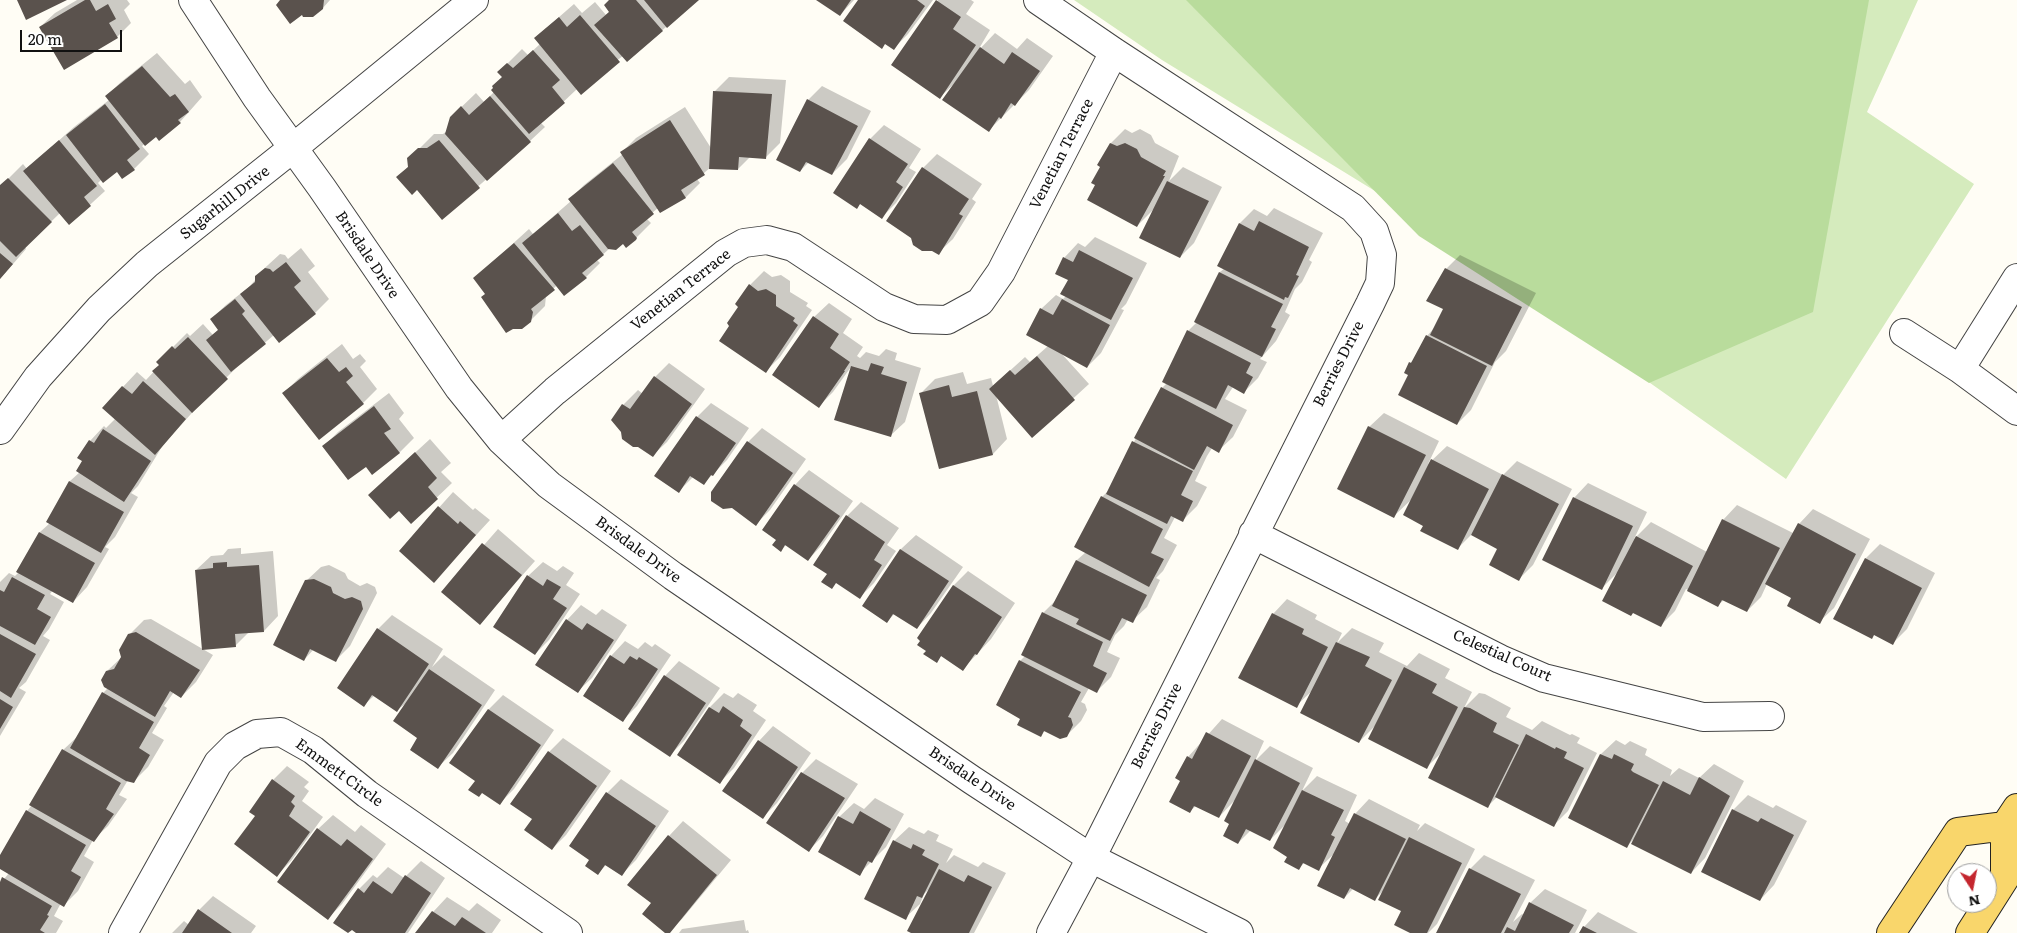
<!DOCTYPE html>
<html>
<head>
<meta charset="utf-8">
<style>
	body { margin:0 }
	#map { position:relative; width:2017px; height:933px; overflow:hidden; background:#fffdf5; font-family:Literata,serif }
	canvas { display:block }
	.north { position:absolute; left:1947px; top:863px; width:50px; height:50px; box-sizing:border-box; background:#fff; border:1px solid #a0a0a0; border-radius:50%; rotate:169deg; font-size:14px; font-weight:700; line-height:20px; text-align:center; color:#111 }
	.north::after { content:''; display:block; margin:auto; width:18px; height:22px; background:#c4262e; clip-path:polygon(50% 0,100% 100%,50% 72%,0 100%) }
	.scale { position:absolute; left:20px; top:30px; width:102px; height:22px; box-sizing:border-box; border:2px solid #111; border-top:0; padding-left:6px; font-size:15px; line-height:18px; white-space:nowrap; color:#111; -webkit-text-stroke:4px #fff; paint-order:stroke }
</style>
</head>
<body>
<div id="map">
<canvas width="2017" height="933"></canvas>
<div class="north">N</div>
<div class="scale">20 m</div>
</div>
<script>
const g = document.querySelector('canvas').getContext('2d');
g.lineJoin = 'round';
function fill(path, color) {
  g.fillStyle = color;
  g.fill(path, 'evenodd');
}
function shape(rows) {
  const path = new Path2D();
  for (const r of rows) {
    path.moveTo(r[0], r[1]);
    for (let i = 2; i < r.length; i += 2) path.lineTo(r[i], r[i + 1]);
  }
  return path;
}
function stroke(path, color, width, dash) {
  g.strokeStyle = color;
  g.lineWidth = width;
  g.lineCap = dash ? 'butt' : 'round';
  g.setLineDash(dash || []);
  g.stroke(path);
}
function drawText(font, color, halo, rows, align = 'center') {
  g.font = font + ' Literata,serif';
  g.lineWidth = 5;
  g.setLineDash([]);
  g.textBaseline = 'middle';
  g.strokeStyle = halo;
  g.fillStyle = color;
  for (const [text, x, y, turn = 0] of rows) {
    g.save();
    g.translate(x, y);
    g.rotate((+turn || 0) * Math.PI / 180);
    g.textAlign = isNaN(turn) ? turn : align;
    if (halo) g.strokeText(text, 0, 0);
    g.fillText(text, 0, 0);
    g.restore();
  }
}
const green = shape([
	[1074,0,1918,0,1867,112,1974,184,1786,479,1401,207,1162,60]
]);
const forest = shape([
	[1186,0,1869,0,1813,312,1649,383,1419,236]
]);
const shadow = shape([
	[77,0,127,0,130,4,124,10,131,23,117,37,40,27,55,13],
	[282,0,330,0,322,9],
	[610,0,697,0,627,61,623,56,577,89,541,123,545,127,530,141,442,218,418,189,398,177,409,166,409,159,434,134,443,134,447,131,451,117,476,93,484,102,494,92,503,77,499,72,522,49,528,55,540,44,535,38,574,4,582,13,595,2,606,15,610,11],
	[818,0,854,0,840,15],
	[859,0,933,0,908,34,894,48,886,43],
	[938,0,971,0,974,2,966,14,990,30,977,52,995,33,1017,49,1027,38,1053,56,1029,90,989,130,954,84,940,97,893,65],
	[157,53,185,84,190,80,202,97,180,122,156,135,142,146,149,154,134,169,123,177,117,170,102,179,98,183,105,191,69,224,60,213,25,247,26,249,0,279,0,187,23,164,27,169,74,127,109,100,106,96,121,82],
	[729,77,786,80,780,143,766,157,750,157,738,169,711,167,697,179,700,183,686,197,660,212,658,208,646,218,651,223,636,238,610,248,597,260,600,263,586,277,557,285,546,296,545,306,530,321,486,293,475,278,529,229,533,234,571,201,570,199,584,185,623,154,622,152,636,138,685,107,711,148,715,91],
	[822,86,871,111,847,159,832,174,809,162,800,171,808,100],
	[884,125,921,149,909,168,916,172,896,203,882,217,861,203,857,207,870,139],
	[1125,129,1132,133,1140,129,1151,135,1155,143,1179,156,1169,181,1183,167,1222,187,1194,243,1180,257,1154,209,1137,226,1097,185,1101,166,1111,143],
	[937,154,982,184,972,199,976,202,953,239,938,253,932,249,923,168],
	[1274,208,1323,233,1309,260,1312,262,1302,282,1295,289,1285,312,1290,315,1276,341,1260,359,1267,362,1258,378,1244,392,1233,387,1225,399,1247,410,1233,437,1218,451,1212,448,1207,456,1195,481,1207,487,1197,506,1183,520,1175,517,1164,538,1177,545,1163,571,1156,578,1160,580,1147,607,1132,621,1128,619,1124,626,1115,635,1107,652,1120,658,1111,677,1097,691,1089,688,1081,702,1085,704,1087,710,1081,721,1066,736,1046,730,1040,735,1022,718,1020,661,1025,656,1043,613,1057,599,1077,560,1086,552,1102,497,1109,490,1162,388,1167,383,1188,331,1197,322,1196,322,1220,272,1225,268,1219,265,1240,223,1254,209,1267,216],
	[1095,237,1147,263,1126,304,1121,309,1124,310,1101,353,1087,367,1061,353,1089,384,1032,436,996,395,1007,439,993,454,940,467,921,393,935,379,963,372,967,384,991,378,993,386,1025,357,1030,362,1048,346,1041,309,1056,295,1063,299,1066,296,1069,280,1064,258,1078,243,1085,247],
	[301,248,315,266,308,272,329,299,315,313,274,335,240,364,200,404,163,445,138,486,131,493,138,497,115,537,105,547,109,549,87,587,73,602,53,590,50,594,64,602,49,629,43,636,50,640,26,682,19,688,26,692,0,736,0,582,9,573,15,576,19,572,40,532,50,523,48,522,70,481,80,472,90,441,104,426,106,428,115,419,103,408,137,372,146,380,160,365,158,362,187,333,190,336,203,324,213,335,219,329,211,319,226,305,249,287,256,279,256,276,280,254,285,255,288,259],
	[1460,255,1536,293,1506,351,1495,362,1471,410,1457,424,1410,375,1410,363,1415,359,1427,336,1435,327,1445,308,1446,269],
	[764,271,772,277,781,275,790,281,790,292,808,303,806,306,812,310,780,357,766,371,731,326,750,285],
	[829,303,852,319,843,333,863,347,857,356,860,358,866,352,879,356,886,349,897,353,895,360,921,368,905,422,890,436,851,367,833,392,819,406,814,317],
	[342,344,353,359,360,354,366,361,360,367,377,389,363,403,319,438,284,393,298,379],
	[669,363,705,389,667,442,652,456,622,431,612,420,623,405,638,390,643,394,655,377],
	[389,393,404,413,399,419,414,438,399,453,366,465,324,446,338,432],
	[711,403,749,428,727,460,704,483,693,477,679,491,697,417],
	[1384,413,1439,441,1428,464,1447,446,1503,475,1517,461,1572,489,1533,565,1519,579,1499,548,1472,534,1457,549,1425,525,1412,499,1394,516,1369,427],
	[762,428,806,459,770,510,756,524,748,442],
	[430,439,451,463,441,472,452,483,411,522,399,509,369,495],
	[809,470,853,501,822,545,808,560,787,544,781,550,778,539,764,530,795,485],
	[1588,483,1647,512,1634,539,1651,522,1707,552,1723,520,1737,505,1793,533,1799,524,1813,509,1870,539,1834,608,1819,622,1793,597,1767,584,1761,597,1747,611,1724,600,1718,605,1686,589,1675,611,1661,625,1617,573,1602,588,1574,498],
	[453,492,473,510,475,508,490,520,434,581,400,551],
	[861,502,899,528,887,545,896,551,874,583,860,597,828,574,847,516],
	[498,529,535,561,480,623,443,592],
	[916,535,963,567,931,613,917,628,895,613,887,622,864,606,901,549],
	[1880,544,1935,573,1907,629,1893,643,1866,558],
	[241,548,241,554,273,551,278,616,264,631,249,632,235,646,196,570,211,556,223,555,228,549],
	[543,562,557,571,563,566,574,573,566,585,580,594,549,640,535,654,528,576],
	[329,565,345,573,348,579,360,586,367,583,375,587,377,593,350,646,336,660,314,649,304,660,306,581,321,567],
	[968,571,1015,603,991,639,963,669,942,655,937,661,922,640,918,638,954,585],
	[1287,599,1317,615,1315,619,1342,633,1337,643,1352,628,1384,643,1379,652,1407,666,1419,653,1450,669,1445,678,1472,692,1464,708,1479,693,1485,694,1511,708,1506,717,1532,730,1542,721,1570,735,1572,734,1580,738,1577,743,1597,753,1568,811,1554,825,1497,797,1488,806,1443,751,1427,767,1375,726,1359,742,1313,690,1296,706,1273,614],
	[581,605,596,615,602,609,627,625,592,678,577,692,537,664,567,620],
	[392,615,443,649,432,667,444,655,495,690,453,753,438,767,419,738,408,702,397,710,375,695,364,705,378,629],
	[151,619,213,655,196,682,181,697,174,692,164,706,167,708,152,733,164,740,148,767,133,782,128,780,119,795,127,799,108,826,93,840,84,856,94,862,78,891,64,905,61,903,54,916,63,921,56,933,0,933,0,884,9,873,0,868,0,858,27,811,32,805,63,750,78,736,103,693,108,688,107,671,122,657,129,635,144,620],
	[625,641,638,649,645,642,652,647,655,644,671,655,637,706,622,721,584,696,611,656],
	[679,661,720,688,684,741,670,755,630,728,665,676],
	[724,693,733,698,738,693,757,705,753,711,766,720,734,768,720,782,679,755,710,707],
	[503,695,554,730,514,789,499,804,476,781,451,763,489,709],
	[1222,719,1264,741,1255,761,1270,746,1313,768,1302,791,1317,776,1357,795,1345,821,1350,824,1355,814,1369,799,1420,825,1417,831,1425,823,1475,849,1437,924,1428,933,1413,933,1403,911,1383,891,1375,899,1354,888,1344,898,1335,853,1318,869,1305,862,1299,868,1289,856,1286,824,1270,840,1251,830,1238,843,1230,823,1234,801,1219,817,1196,806,1190,811,1182,781,1188,757],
	[773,726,811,753,777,803,763,817,759,741],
	[563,738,611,771,566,835,552,849,534,819,549,752],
	[1616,740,1625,745,1630,741,1647,749,1645,755,1672,770,1670,776,1679,768,1699,778,1714,764,1744,781,1705,858,1691,873,1635,838,1627,846,1570,818,1601,754],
	[816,759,858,784,823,836,809,850,802,773],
	[287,766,309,782,304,787,309,791,302,801,323,817,291,861,277,875,256,815,273,780],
	[621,779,669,811,636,860,621,875,606,865,598,873,591,860,607,793],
	[1748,795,1773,808,1776,805,1807,821,1774,885,1760,900,1703,871,1733,810],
	[875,798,904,814,886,847,859,874,839,817,854,803,864,809],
	[333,815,355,832,361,825,386,844,342,904,328,918,318,829],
	[683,821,731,860,682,919,667,933,652,903,629,885,669,836],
	[909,827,924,834,928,830,939,835,936,841,953,849,946,863,954,855,978,867,983,862,1006,873,974,933,914,933,929,889,924,894,920,904,905,918,894,841],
	[1484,855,1535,880,1513,922,1522,914,1524,915,1530,903,1545,889,1587,910,1575,933,1437,933,1470,869],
	[421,861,445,878,408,933,359,933,359,889,373,875,377,878,388,867,404,878],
	[213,896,256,926,251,933,172,933,184,921,189,925,199,910],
	[447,897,469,911,477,903,501,920,492,933,417,933,433,912],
	[1598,912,1638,933,1580,933,1584,927],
	[744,920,746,931,748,930,749,933,679,933,682,929]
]);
const building = shape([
	[17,0,67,0,26,20],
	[85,0,90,0,96,11,108,4,116,19,109,23,118,38,64,70,39,27],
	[280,0,324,0,323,9,313,17,303,17,302,15,290,24,276,5],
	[609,0,636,0,663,31,627,62,594,25,609,12,604,5],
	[644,0,699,0,667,28],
	[816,0,851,0,840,16],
	[858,0,917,0,925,6,894,50,885,44,882,49,843,21],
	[936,0,961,17,953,29,976,45,940,99,891,65],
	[580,15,620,62,581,95,534,38,559,17,567,27],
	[980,47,1004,64,1012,52,1040,71,1015,106,1011,103,1001,119,999,117,989,132,942,100],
	[533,50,560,80,552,87,565,103,529,134,491,90,493,88,492,86,502,77,497,72,507,63,513,68],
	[142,66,170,97,175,94,189,112,178,120,181,123,159,141,156,137,145,146,105,96],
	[713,91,772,94,766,159,739,157,738,170,709,169],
	[490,96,531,142,487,181,445,134,450,117,461,106,469,115],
	[807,99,858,126,832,175,806,162,800,172,776,160],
	[105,104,140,149,127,160,135,170,122,179,117,172,103,183,66,135],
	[670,120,705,175,681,190,686,198,660,213,620,152],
	[869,138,908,164,896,182,903,187,882,219,860,204,857,209,833,193],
	[59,140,97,186,84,197,91,206,69,225,23,171],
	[439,140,480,188,442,220,417,190,412,195,396,177,408,167,407,158,418,148,427,148],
	[1110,143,1117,146,1125,143,1137,149,1141,157,1166,171,1163,176,1165,176,1137,227,1087,200,1095,185,1091,183,1100,167,1097,165],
	[613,163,654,214,632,232,637,238,636,240,626,248,623,244,616,250,608,249,568,199],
	[922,167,969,199,959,214,963,216,939,255,932,251,922,251,913,245,911,238,886,221],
	[8,178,52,222,16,257,0,241,0,185],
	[1167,181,1209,201,1180,258,1139,238],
	[558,213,572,231,580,225,604,255,582,273,587,278,564,296,522,243],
	[1259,221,1309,247,1296,275,1299,276,1288,298,1285,297,1284,300,1217,266,1239,223,1254,231],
	[514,243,555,290,531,309,533,312,531,322,522,329,513,329,506,333,481,297,485,294,473,278],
	[1079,250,1133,278,1111,320,1060,294,1068,280,1055,274,1063,257,1073,262],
	[0,253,13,264,0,279],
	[286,262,301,281,294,287,316,314,279,343,240,294,255,282,255,276,265,268,270,269,273,272],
	[1445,268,1522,307,1492,366,1430,335,1443,309,1426,301],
	[1219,272,1283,304,1271,327,1276,329,1262,357,1194,322],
	[749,284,758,291,766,289,776,295,776,306,795,318,793,321,798,325,766,373,719,341,729,326,727,323,738,307,735,304],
	[235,299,245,311,242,314,266,344,231,372,206,340,218,330,210,319],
	[1062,299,1110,325,1087,368,1026,335,1040,308,1053,315],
	[813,316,839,334,830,348,850,362,844,371,845,371,819,408,772,375],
	[1187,330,1251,363,1246,373,1253,377,1244,394,1228,385,1216,409,1162,382],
	[1426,335,1487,366,1457,425,1398,395,1408,375,1404,373,1409,362,1411,363],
	[188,337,228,379,192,413,152,371,159,365,156,362,172,346,175,349],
	[1037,356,1075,400,1032,438,989,389,1010,370,1015,375],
	[327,358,339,372,346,367,353,376,346,382,364,404,319,440,282,393],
	[871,363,884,367,881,374,907,382,891,437,834,420,851,366,868,371],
	[654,376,692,404,653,457,638,447,633,447,622,439,621,432,611,420,622,404,630,409],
	[143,381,186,419,155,455,102,408,122,386,132,394],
	[949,385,952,397,977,391,993,455,939,469,919,393],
	[1161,387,1233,425,1219,453,1207,446,1194,470,1134,438],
	[374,406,391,429,384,433,400,453,372,475,366,467,348,480,322,446],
	[696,416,736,443,713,476,711,475,704,485,690,476,679,493,654,476],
	[1368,426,1426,455,1394,518,1337,489],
	[103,429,151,461,124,502,76,471,82,461,77,458,89,440,94,443],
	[747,441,793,473,756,526,732,508,723,509,711,501,711,492],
	[1132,441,1193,471,1181,495,1193,501,1183,522,1171,516,1167,524,1106,494],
	[415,452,437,478,428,487,438,499,411,524,399,511,390,519,368,495],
	[1431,459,1489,489,1458,550,1420,531,1423,526,1403,515],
	[1502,474,1559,504,1519,581,1489,565,1497,549,1471,535],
	[69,481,124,512,101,553,46,522],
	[794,484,840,516,808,561,785,545,781,552,772,545,776,540,762,530],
	[1101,496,1163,529,1151,553,1164,559,1149,587,1074,547],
	[1573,497,1633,526,1602,590,1542,560],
	[438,506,458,524,460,521,476,535,434,583,399,551],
	[846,515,885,542,874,560,882,565,860,599,836,583,832,589,821,582,827,574,813,565],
	[1722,519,1780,548,1747,612,1722,600,1718,607,1687,591],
	[1798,523,1856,554,1820,624,1787,606,1791,598,1765,584],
	[39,532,95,563,73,603,16,572],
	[1636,536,1693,566,1661,627,1633,613,1631,616,1602,601],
	[482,543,522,575,480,625,441,592],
	[900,549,949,581,917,629,893,614,887,623,862,606],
	[1865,558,1922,588,1893,645,1874,635,1872,639,1833,619],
	[1076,560,1147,595,1133,623,1122,618,1110,641,1076,624,1079,619,1052,606],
	[227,562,227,567,259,565,264,632,235,634,236,647,202,650,195,570,213,568,213,563],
	[527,575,543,586,547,579,561,587,553,599,567,608,535,655,493,627],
	[12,577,45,595,37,609,51,617,35,645,0,626,0,590,4,592],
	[314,579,331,587,333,593,345,599,352,597,361,601,363,609,336,662,310,649,304,661,273,645,305,580],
	[953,585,1002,617,977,655,975,654,963,671,941,656,937,663,923,654,926,651,917,645,920,641,917,638],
	[1042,612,1103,642,1093,666,1107,673,1097,693,1021,655],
	[1272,613,1304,629,1302,634,1328,647,1297,708,1238,678],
	[566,619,582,630,587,623,614,640,578,693,535,665],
	[377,628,429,664,397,712,372,695,364,707,337,688],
	[136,632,200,670,181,698,170,691,155,717,104,687,101,680,106,671,114,669,121,657,119,650,128,634],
	[0,634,36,654,11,698,0,691],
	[1336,642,1370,657,1365,666,1392,680,1359,743,1300,713],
	[610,655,624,664,630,656,637,660,639,657,658,669,623,722,583,696],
	[1019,660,1081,692,1068,717,1071,718,1073,725,1067,737,1060,739,1044,731,1041,737,1017,725,1020,719,996,705],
	[1404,667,1437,684,1432,693,1458,707,1427,769,1368,739],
	[429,669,482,705,438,769,410,750,417,738,393,721],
	[664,675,706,703,670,757,628,729],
	[102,692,154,722,139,748,150,755,134,783,126,781,70,748],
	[0,699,13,707,0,729],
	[723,706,743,720,740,726,752,735,720,784,677,755,709,707,719,713],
	[1464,707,1470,708,1497,723,1493,732,1519,745,1488,808,1428,778],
	[488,709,541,745,500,805,482,793,479,797,468,790,475,781,449,763],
	[1206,732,1251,756,1219,818,1194,806,1190,813,1169,802,1180,781,1175,778,1187,756,1192,759],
	[1526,734,1555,749,1556,747,1567,752,1564,758,1584,768,1554,827,1495,797],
	[758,740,798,767,763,819,722,791],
	[62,749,121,783,106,809,114,814,94,842,29,805],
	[548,751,597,786,552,850,524,830,532,819,510,804],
	[1600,754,1612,759,1614,754,1634,764,1631,770,1633,772,1659,785,1627,848,1568,818],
	[1255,759,1300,783,1270,841,1246,829,1238,844,1223,836,1229,824,1224,821],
	[801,772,845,798,809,852,766,823],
	[1699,777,1730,796,1691,874,1631,844,1663,781,1690,795],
	[272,779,295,796,291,802,295,806,289,816,310,832,277,877,234,844,255,816,249,812],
	[1302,790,1344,810,1331,835,1335,837,1319,871,1303,863,1299,870,1284,862,1287,857,1273,848],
	[606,792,656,826,622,876,605,865,598,875,585,866,589,860,569,846],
	[1732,809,1758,822,1761,818,1794,835,1760,901,1701,872],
	[26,810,86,845,71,871,81,877,64,907,0,869,0,855],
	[860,811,891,829,872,863,868,861,860,876,818,852,838,816,853,824],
	[1354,813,1406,839,1375,901,1350,888,1344,899,1317,886],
	[317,828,341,846,347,839,373,859,328,920,277,882],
	[668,835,717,875,670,933,665,933,642,914,651,903,627,885],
	[1409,837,1462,863,1427,933,1410,933,1394,925,1401,911,1378,900],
	[893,840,911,849,913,844,925,850,922,855,939,864,922,898,917,896,906,920,864,899],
	[1469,868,1521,894,1501,933,1436,933],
	[939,869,964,882,968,875,992,887,969,933,911,933,907,931],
	[405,875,431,893,405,933,356,933,352,930,348,933,333,923,358,888,364,893,373,881,392,894],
	[2,877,52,906,47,915,49,916,40,930,45,933,0,933,0,882],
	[1529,902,1574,925,1569,933,1504,933,1507,927,1515,931],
	[198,909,232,933,182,933],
	[432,911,455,926,462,917,486,933,415,933],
	[1583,926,1597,933,1579,933]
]);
const minor = shape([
	[193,0,257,98,322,188,459,388,501,440,549,485,673,576,972,780,1091,858,1239,933],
	[1038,0,1114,52,1353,208,1374,231,1382,255,1380,283,1370,304,1091,858,1051,933],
	[2017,278,1960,369,2017,411],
	[1904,333,1960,369],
	[0,430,38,377,99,309,147,264,293,148,474,0],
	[501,440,555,391,726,253,744,243,767,240,793,247,884,307,914,319,947,320,980,302,1001,272,1114,52],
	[1253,534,1500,659,1544,678,1703,717,1770,716],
	[123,933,218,763,235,746,257,734,281,732,313,750,367,794,568,933]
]);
const major = shape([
	[1891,933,1958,832,2005,826],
	[1970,933,2005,878,2005,826,2017,808]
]);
const streetNames = [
	["Venetian Terrace",1062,154,-63],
	["Sugarhill Drive",225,203,-38],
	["Brisdale Drive",367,255,56],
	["Venetian Terrace",681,290,-38],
	["Berries Drive",1339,364,-63],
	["Brisdale Drive",638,550,36],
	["Celestial Court",1502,656,24],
	["Berries Drive",1157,726,-63],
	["Emmett Circle",339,773,36],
	["Brisdale Drive",972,779,34]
];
fill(green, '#d5ebbd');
fill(forest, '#b9dc9c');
fill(shadow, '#0003');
fill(building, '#5a524d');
stroke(minor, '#444', 30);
stroke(major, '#222', 30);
stroke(minor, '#fff', 28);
stroke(major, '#f9d66b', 28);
drawText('15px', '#111', '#fff', streetNames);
</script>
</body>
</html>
